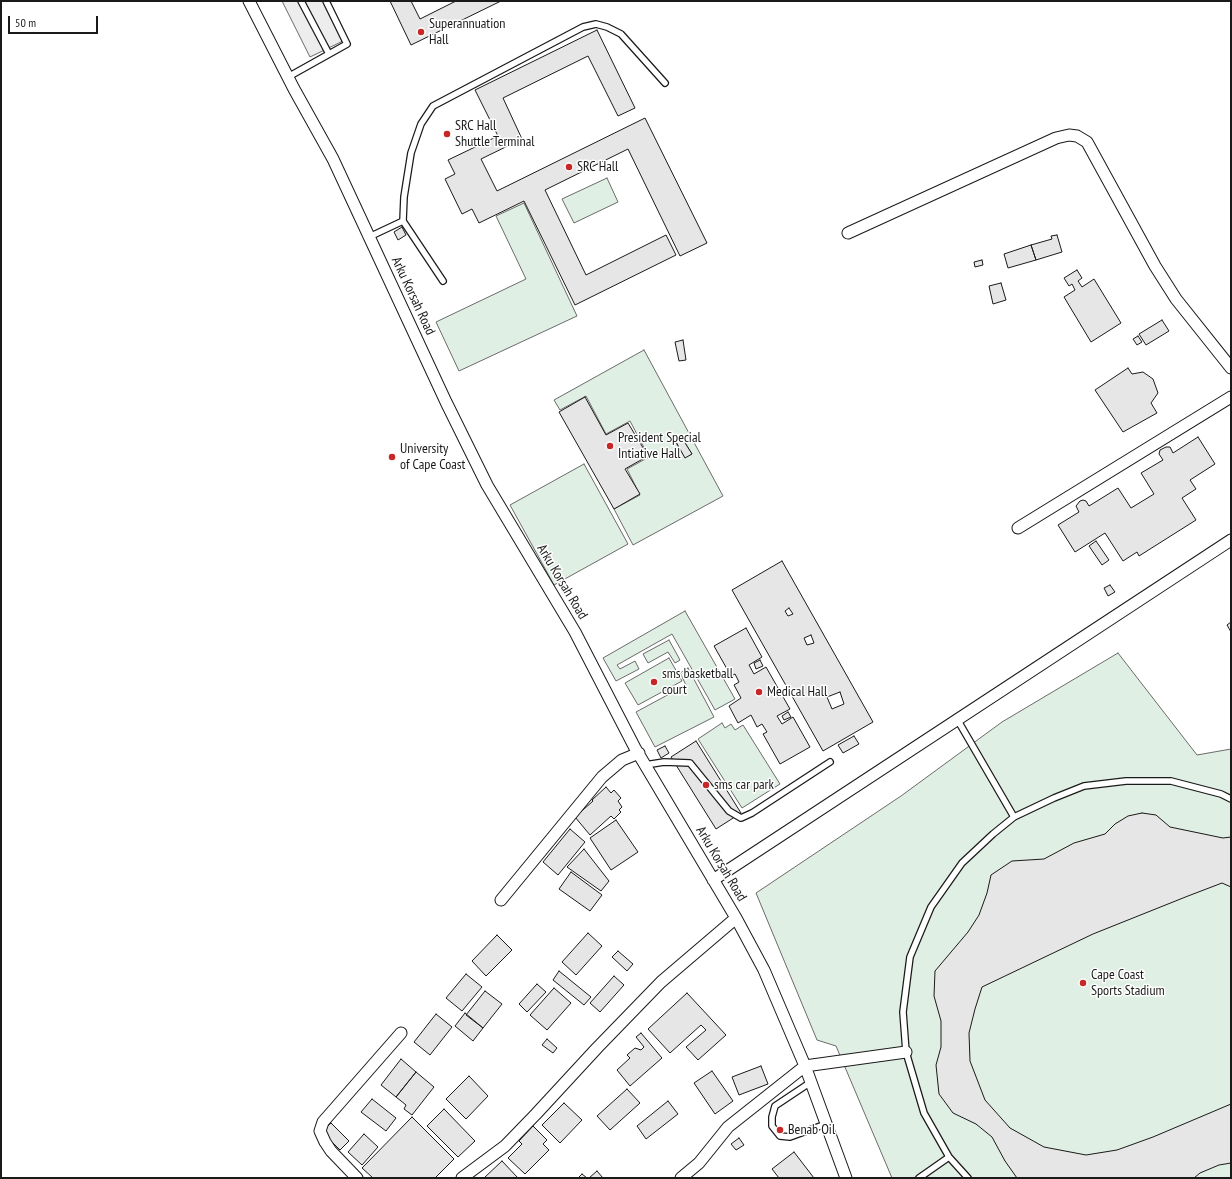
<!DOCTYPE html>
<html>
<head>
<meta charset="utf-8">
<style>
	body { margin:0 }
	#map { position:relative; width:1232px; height:1179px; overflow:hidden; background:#fff; font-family:"PT Sans Narrow",sans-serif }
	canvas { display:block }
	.frame { position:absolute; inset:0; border:2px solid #1a1a1a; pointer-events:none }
	.scale { position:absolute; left:8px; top:16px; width:90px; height:18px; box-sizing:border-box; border:2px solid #1a1a1a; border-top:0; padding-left:5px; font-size:12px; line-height:14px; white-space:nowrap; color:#1a1a1a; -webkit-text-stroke:3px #fff; paint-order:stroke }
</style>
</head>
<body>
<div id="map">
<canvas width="1232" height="1179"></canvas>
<div class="frame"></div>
<div class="scale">50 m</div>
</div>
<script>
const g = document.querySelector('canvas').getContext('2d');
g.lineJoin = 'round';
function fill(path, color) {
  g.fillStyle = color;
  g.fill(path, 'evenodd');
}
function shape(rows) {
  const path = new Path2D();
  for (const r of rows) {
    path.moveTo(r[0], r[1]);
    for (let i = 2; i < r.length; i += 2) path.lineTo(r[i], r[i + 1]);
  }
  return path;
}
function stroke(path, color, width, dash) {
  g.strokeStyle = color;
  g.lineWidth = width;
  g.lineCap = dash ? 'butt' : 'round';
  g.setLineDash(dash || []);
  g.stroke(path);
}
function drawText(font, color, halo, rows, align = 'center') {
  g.font = font + ' "PT Sans Narrow",sans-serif';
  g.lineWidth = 3;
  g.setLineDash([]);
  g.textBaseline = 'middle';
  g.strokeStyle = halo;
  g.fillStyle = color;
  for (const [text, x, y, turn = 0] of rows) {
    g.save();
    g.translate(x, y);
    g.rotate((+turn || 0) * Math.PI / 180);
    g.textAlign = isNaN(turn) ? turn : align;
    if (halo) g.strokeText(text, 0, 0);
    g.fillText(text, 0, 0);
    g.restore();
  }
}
const green = shape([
	[607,178,618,202,574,223,562,199,607,178],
	[524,203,577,316,459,371,436,322,526,279,496,216,524,203],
	[644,350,723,496,633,545,614,509,640,495,627,469,649,457,630,421,606,434,586,396,560,410,554,400,644,350],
	[682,438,692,454,685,457,676,443,682,438],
	[584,464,628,544,554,585,510,505,584,464],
	[685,611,735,699,715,710,672,634,617,665,620,669,635,661,639,669,616,681,603,658,685,611],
	[669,640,680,660,675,663,668,652,648,663,643,654,669,640],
	[1118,653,1197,755,1231,749,1231,1178,892,1178,836,1046,817,1040,756,893,901,796,1002,722,1118,653],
	[669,658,682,681,638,705,625,683,669,658],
	[688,668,714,717,655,747,636,712,686,685,680,673,688,668],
	[722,723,725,728,731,724,735,730,743,725,780,784,742,808,698,739,722,723]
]);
const parking = shape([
	[282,1,329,1,347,39,310,57,282,1]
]);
const building = shape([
	[390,1,411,1,420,19,456,1,501,1,411,45,390,1],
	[597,30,635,108,618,116,588,56,503,98,522,139,481,159,497,191,645,118,707,243,680,256,628,149,545,190,586,275,666,235,676,255,575,305,524,201,479,223,472,209,462,214,445,179,455,174,448,160,498,136,475,90,597,30],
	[402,227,406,235,398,240,394,232,402,227],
	[1057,235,1062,252,1036,260,1031,245,1052,239,1051,236,1057,235],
	[1031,245,1036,260,1008,268,1004,254,1031,245],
	[982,260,983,265,975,267,974,262,982,260],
	[1077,270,1082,278,1078,281,1082,287,1094,279,1121,323,1091,342,1064,297,1075,290,1072,284,1069,286,1064,278,1077,270],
	[1001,283,1006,300,993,304,989,286,1001,283],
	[1162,320,1169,331,1146,345,1139,334,1162,320],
	[1138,336,1142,342,1137,345,1133,339,1138,336],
	[683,340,686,360,679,361,675,342,683,340],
	[1128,368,1132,374,1143,372,1153,379,1158,393,1151,403,1157,413,1123,432,1095,390,1128,368],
	[585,397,606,435,628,423,648,456,625,469,640,494,614,509,559,412,585,397],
	[1198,437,1215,464,1190,480,1196,489,1182,498,1196,520,1139,556,1137,552,1123,561,1105,533,1075,552,1058,525,1079,512,1076,506,1080,501,1083,500,1086,501,1089,506,1118,488,1131,508,1154,494,1141,473,1163,460,1159,454,1160,450,1166,447,1170,447,1173,453,1198,437],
	[682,438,692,454,685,458,676,442,682,438],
	[1096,541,1109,560,1102,565,1089,546,1096,541],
	[782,561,873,722,823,751,732,590,782,561],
	[789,608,793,614,788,616,785,611,789,608],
	[811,635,814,643,807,645,804,638,811,635],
	[840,692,844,704,832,709,827,697,840,692],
	[1110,585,1115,592,1108,596,1104,588,1110,585],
	[1231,622,1231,632,1227,625,1231,622],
	[746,628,762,657,749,665,754,674,766,667,790,709,777,716,782,724,793,717,810,747,780,764,763,734,767,732,762,724,757,727,751,715,738,723,729,706,741,698,734,685,739,682,735,674,731,676,714,646,746,628],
	[760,660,763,666,756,669,754,663,760,660],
	[788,712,791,717,784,720,782,716,788,712],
	[854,736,859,744,843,753,838,745,854,736],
	[696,741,741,813,716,829,671,757,696,741],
	[665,746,669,753,661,758,657,750,665,746],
	[606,787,611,793,614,790,621,798,618,801,622,807,619,810,621,812,614,819,611,816,590,835,575,817,593,801,592,800,606,787],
	[1142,813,1156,815,1170,827,1223,838,1231,837,1231,887,1222,883,1188,896,1093,934,982,987,975,1009,969,1033,970,1061,985,1100,1010,1128,1044,1147,1086,1155,1117,1150,1153,1137,1231,1104,1231,1163,1219,1165,1200,1173,1194,1178,1017,1178,1005,1161,992,1137,976,1124,953,1113,939,1094,936,1065,941,1047,941,1021,934,996,935,971,968,932,979,915,987,893,991,875,1012,861,1044,859,1074,843,1105,834,1115,824,1128,816,1142,813],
	[616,820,638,852,611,870,590,838,616,820],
	[570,829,585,842,558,875,543,862,570,829],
	[584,849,609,881,601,891,567,867,584,849],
	[571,872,602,895,590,911,559,889,571,872],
	[588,933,602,946,576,975,562,962,588,933],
	[497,935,512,950,486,976,472,961,497,935],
	[618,951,633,964,627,971,612,957,618,951],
	[559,971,591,997,584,1005,553,980,559,971],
	[466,974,482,987,462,1011,446,998,466,974],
	[614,976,624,985,600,1012,590,1003,614,976],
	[537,984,546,992,527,1012,519,1004,537,984],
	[554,988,571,1003,547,1030,530,1015,554,988],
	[485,991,502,1004,483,1028,466,1015,485,991],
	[687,993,726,1035,698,1060,686,1047,706,1030,701,1025,670,1053,648,1029,687,993],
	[465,1013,483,1028,473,1041,455,1026,465,1013],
	[436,1014,452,1027,430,1055,414,1042,436,1014],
	[641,1033,662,1058,630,1086,617,1070,630,1058,627,1055,635,1048,641,1050,644,1047,636,1037,641,1033],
	[547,1039,557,1048,553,1053,542,1045,547,1039],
	[401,1059,416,1072,396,1097,381,1085,401,1059],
	[761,1066,768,1084,739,1095,732,1077,761,1066],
	[712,1071,733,1101,715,1114,694,1083,712,1071],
	[416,1072,434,1087,412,1115,404,1109,406,1105,396,1097,416,1072],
	[469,1076,488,1096,466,1119,446,1099,469,1076],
	[627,1089,640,1103,610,1130,597,1116,627,1089],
	[372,1099,396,1118,386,1131,361,1112,372,1099],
	[668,1101,678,1114,646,1139,637,1126,668,1101],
	[564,1103,582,1120,560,1143,542,1125,564,1103],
	[444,1109,475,1141,458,1157,427,1126,444,1109],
	[412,1117,454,1159,435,1178,373,1178,362,1168,412,1117],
	[331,1123,349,1141,340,1150,322,1132,331,1123],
	[533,1126,547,1140,543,1144,549,1150,525,1174,508,1158,522,1144,519,1141,533,1126],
	[364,1134,378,1147,362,1165,348,1152,364,1134],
	[739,1138,744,1145,736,1150,731,1144,739,1138],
	[794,1152,814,1178,779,1178,772,1169,794,1152],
	[502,1161,518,1178,484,1178,502,1161],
	[597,1171,603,1178,589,1178,597,1171],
	[582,1174,587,1178,578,1178,582,1174]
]);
const service = shape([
	[301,1,329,54],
	[288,77,347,44,326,1],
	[403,221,443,281],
	[369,237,403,221,404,197,411,153,421,124,433,106,583,27,596,24,607,27,621,34,665,83],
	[957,719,1014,817],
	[645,765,664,762,690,763,729,811,741,818,752,813,830,762],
	[811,1082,775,1106,772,1117,772,1126,780,1136,790,1137,826,1124],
	[919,1178,949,1157],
	[968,1178,949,1157,924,1113,906,1052,903,1012,910,957,931,907,962,863,993,834,1014,817,1054,798,1084,786,1126,781,1171,781,1221,794,1231,799]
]);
const minor = shape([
	[249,1,294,89,333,159,446,402,487,485,575,632,635,748,736,918,764,970,805,1066,846,1178],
	[848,233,1056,138,1069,135,1077,136,1087,142,1155,266,1176,299,1231,368],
	[1018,528,1231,397],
	[713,880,1231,540],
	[501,900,602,777,622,760,639,753],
	[357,1178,331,1151,325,1142,320,1131,323,1122,401,1033],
	[462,1178,505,1146,536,1114,597,1048,661,982,736,918],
	[681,1178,699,1163,728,1127,805,1066,906,1052]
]);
const markers = [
	[421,32,4,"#c62828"],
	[447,134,4,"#c62828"],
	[569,167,4,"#c62828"],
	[610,446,4,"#c62828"],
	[392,457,4,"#c62828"],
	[654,682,4,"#c62828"],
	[759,692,4,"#c62828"],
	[706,785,4,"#c62828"],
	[1083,983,4,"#c62828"],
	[780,1130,4,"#c62828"]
];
const poiNames = [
	["Superannuation",429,24],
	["Hall",429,40],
	["SRC Hall",455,126],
	["Shuttle Terminal",455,142],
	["SRC Hall",577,167],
	["President Special",618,438],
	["Intiative Hall",618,454],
	["University",400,449],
	["of Cape Coast",400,465],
	["sms basketball",662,674],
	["court",662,690],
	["Medical Hall",767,692],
	["sms car park",714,785],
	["Cape Coast",1091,975],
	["Sports Stadium",1091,991],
	["Benab Oil",788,1130]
];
const streetNames = [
	["Arku Korsah Road",413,296,65],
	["Arku Korsah Road",562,582,59],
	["Arku Korsah Road",721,864,59]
];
fill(green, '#e0efe3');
stroke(green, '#6a6a6a', 1);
fill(parking, '#ededed');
stroke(parking, '#6a6a6a', 1);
fill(building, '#e6e6e6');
stroke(building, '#1a1a1a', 1);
stroke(service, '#1a1a1a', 8);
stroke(minor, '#1a1a1a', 13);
stroke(service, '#fff', 5.5);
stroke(minor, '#fff', 11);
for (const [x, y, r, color] of markers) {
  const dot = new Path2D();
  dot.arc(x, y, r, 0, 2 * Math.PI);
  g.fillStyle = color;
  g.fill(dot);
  stroke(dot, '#fff', 1.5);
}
drawText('14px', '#1a1a1a', '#fff', poiNames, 'left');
drawText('14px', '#1a1a1a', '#fff', streetNames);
</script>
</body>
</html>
